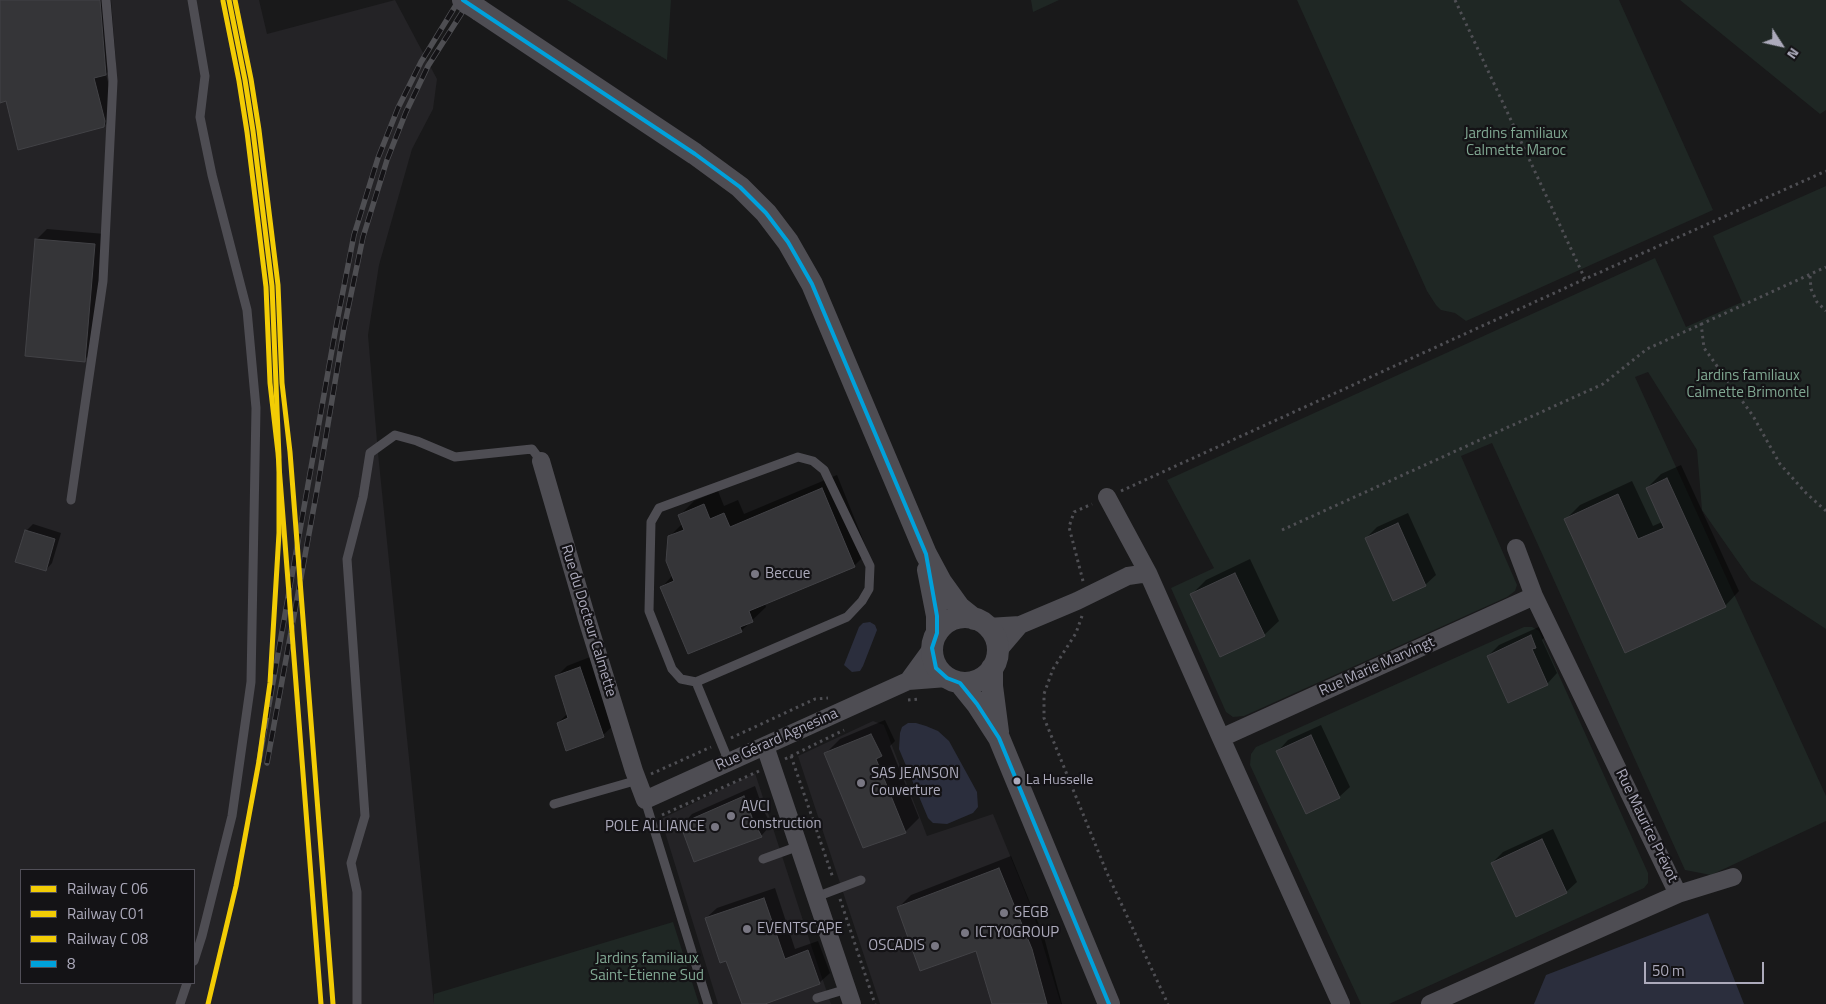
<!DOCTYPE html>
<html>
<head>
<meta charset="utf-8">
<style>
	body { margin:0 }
	#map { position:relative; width:1826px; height:1004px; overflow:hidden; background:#19191a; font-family:"Titillium Web",sans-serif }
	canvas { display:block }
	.legend { position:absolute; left:20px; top:869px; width:175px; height:115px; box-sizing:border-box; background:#141316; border:1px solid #514f58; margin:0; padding:6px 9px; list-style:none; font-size:15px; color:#acaabb }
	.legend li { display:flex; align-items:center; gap:10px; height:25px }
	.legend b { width:25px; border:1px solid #514f58 }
	.north { position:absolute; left:1756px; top:20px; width:50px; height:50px; -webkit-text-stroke:4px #141316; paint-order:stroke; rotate:125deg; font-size:14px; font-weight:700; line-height:20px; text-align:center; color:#acaabb }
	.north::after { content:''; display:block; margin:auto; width:18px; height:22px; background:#acaabb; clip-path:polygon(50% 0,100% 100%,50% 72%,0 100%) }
	.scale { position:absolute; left:1644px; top:962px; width:120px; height:22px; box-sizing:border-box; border:2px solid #acaabb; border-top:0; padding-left:6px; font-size:15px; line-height:18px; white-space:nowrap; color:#acaabb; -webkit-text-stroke:4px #141316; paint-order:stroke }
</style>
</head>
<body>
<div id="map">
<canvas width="1826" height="1004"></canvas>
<ul class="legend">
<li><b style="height:6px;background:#f2cc05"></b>Railway C 06</li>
<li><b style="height:6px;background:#f2cc05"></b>Railway C01</li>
<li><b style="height:6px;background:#f2cc05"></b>Railway C 08</li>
<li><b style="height:6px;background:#00a1db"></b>8</li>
</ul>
<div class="north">N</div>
<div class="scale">50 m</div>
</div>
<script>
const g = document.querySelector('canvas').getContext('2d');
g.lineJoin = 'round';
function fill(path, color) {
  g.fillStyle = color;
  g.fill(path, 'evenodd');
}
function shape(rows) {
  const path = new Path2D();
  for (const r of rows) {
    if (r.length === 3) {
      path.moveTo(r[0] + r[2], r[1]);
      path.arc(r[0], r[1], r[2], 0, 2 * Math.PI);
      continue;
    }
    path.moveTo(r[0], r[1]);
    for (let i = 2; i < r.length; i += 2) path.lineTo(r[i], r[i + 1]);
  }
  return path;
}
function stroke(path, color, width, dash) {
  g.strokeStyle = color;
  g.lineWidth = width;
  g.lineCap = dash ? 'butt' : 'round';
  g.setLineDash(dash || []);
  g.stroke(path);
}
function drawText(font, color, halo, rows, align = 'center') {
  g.font = font + ' "Titillium Web",sans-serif';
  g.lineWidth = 4.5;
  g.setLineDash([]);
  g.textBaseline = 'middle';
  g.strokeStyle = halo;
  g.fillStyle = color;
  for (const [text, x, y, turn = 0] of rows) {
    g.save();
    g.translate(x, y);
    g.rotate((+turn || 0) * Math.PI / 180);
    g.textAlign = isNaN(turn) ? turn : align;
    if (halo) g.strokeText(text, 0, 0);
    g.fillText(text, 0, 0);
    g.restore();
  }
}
const built = shape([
	[0,0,259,0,267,34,395,0,437,79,433,109,412,149,379,265,368,335,378,453,434,1004,0,1004],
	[21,870,194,870,194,983,21,983],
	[873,721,884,725,927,836,993,814,1032,909,1061,1004,880,1004,798,756],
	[755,773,811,945,831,1004,718,1004,661,819]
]);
const green = shape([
	[567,0,671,0,667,60],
	[1031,0,1059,0,1033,12],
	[1297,0,1619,0,1713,210,1466,321,1455,313,1441,310,1436,305,1427,291],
	[1680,0,1826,0,1826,110,1820,114],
	[1826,186,1826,629,1751,580,1702,510,1697,450,1648,372,1635,377,1826,796,1826,821,1711,875,1685,870,1492,443,1461,456,1517,585,1515,591,1507,597,1244,716,1233,717,1226,712,1171,588,1214,568,1167,480,1655,258,1686,327,1742,302,1713,236],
	[1524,627,1532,627,1539,631,1648,873,1648,883,1644,888,1389,1004,1361,1004,1250,765,1251,754,1256,747],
	[673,922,699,1004,434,1004,434,994]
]);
const water = shape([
	[870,622,875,625,877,630,863,666,860,671,852,672,844,665,859,627,863,623],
	[908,723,916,723,926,726,938,731,949,741,977,792,978,807,973,813,947,824,933,823,928,818,899,749,900,733,902,727],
	[1708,913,1744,1004,1534,1004,1546,975]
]);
const shadow = shape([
	[0,0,111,0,116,63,106,74,115,110,115,115,104,126,6,100,0,101],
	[47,229,105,234,95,350,84,360,37,239],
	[1681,465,1739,591,1725,606,1566,519,1580,505,1632,481,1653,526,1662,522,1647,488,1661,474],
	[837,475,868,552,854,566,765,603,766,607,741,631,662,587,673,575,669,537,683,523,680,515,694,501,718,491,724,506,738,500,744,514],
	[1408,513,1436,575,1425,585,1366,538,1377,527],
	[33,524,61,533,52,563,46,570,26,531],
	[1250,559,1279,621,1264,635,1192,594,1206,580],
	[1541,626,1546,636,1542,640,1557,673,1547,684,1488,656,1499,645],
	[590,657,614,725,603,735,558,723,568,713,557,676,567,666],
	[885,720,895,741,890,746,919,818,905,832,826,753,840,739],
	[1321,725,1350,787,1339,797,1278,751,1288,740],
	[755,786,763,809,771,825,761,836,682,825,692,814],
	[1553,829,1577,882,1566,892,1492,863,1503,852],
	[1011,856,1044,937,1062,1004,993,1004,977,949,899,907,911,895],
	[775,888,795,949,818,941,830,973,819,983,762,1004,743,1004,727,959,706,918,717,908]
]);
const building = shape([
	[0,0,100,0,106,75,94,78,105,121,104,127,18,150,6,101,0,103,0,0],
	[35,239,95,244,85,362,25,356,35,239],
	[1667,478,1726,607,1625,653,1564,519,1618,494,1638,539,1664,528,1646,488,1667,478],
	[822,488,855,567,749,611,753,622,740,627,742,632,688,654,660,587,674,581,666,561,668,536,684,530,678,515,704,504,710,519,724,513,730,527,822,488],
	[1398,523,1426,586,1393,601,1365,538,1398,523],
	[25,530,55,539,46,571,15,562,25,530],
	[1235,573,1265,636,1220,657,1190,594,1235,573],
	[1531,635,1536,648,1532,649,1548,685,1508,703,1487,656,1531,635],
	[580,667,604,737,566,751,557,723,568,718,555,676,580,667],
	[871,734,882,756,876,759,906,833,863,848,824,753,871,734],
	[1311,735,1340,798,1306,814,1276,751,1311,735],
	[744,796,753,820,762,837,694,862,680,824,744,796],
	[1542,839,1567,893,1516,917,1491,863,1542,839],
	[999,868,1032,949,1047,1004,992,1004,976,951,920,971,897,907,999,868],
	[764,898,785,959,808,950,820,984,765,1004,742,1004,726,961,720,963,705,918,764,898]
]);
const path = shape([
	[1455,0,1585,279],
	[1810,276,1811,289,1817,302,1826,311],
	[1701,323,1704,348,1753,416,1780,464,1806,493,1826,511],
	[1121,491,1585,279,1826,171],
	[1282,530,1603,384,1647,349,1826,267],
	[1083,581,1069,527,1074,512,1092,504],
	[1082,616,1076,633,1053,669,1044,694,1044,718,1107,873,1168,1004],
	[908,700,919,699],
	[731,738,815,699,828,698],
	[791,756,833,878],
	[785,759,844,730],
	[651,774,711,747],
	[662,815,759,771],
	[840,899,875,1004]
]);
const service = shape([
	[192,0,205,76,200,117,212,175,247,310,256,408,251,682,232,816,202,936,194,961],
	[71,500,103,281,113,81,106,0],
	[696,682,681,679,672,669,649,611,651,522,659,508,798,457,813,461,824,470,870,566,869,589,862,601,847,617,696,682,729,762],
	[645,800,708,1004],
	[554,804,638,780],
	[763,859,799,846],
	[816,897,861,880],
	[817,998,847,989],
	[180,1004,187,983],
	[357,1004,357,892,351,863,365,816,347,559,363,497,370,453,395,435,417,441,455,457,532,449,541,461]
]);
const minor = shape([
	[541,461,587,619,634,771,645,800,908,681,947,678],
	[1107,497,1148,573,1221,738,1341,1004],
	[1516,548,1534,596,1678,894],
	[988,627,1020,625,1077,601,1128,576,1148,573],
	[997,652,1020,625],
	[908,681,932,648],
	[1221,738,1534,596],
	[765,746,852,1004],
	[1430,1004,1678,894,1733,877]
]);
const tertiary = shape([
	[479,10,695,154,740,187,766,213,788,242,812,284,926,554,941,582,959,607,974,619],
	[928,570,937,616,937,633],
	[965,650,33],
	[992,668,992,686,998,732],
	[960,683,977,704,999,738,1109,1004]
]);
const rail = shape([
	[259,761,336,327,354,235,378,158,398,108,421,62,459,0],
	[267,763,317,490,344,328,363,237,387,160,406,112,428,66,470,0]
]);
const tertiaryBridge = shape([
	[463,0,479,10]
]);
const bus1 = shape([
	[463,0,695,154,740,187,766,213,788,242,812,284,926,554,937,616,937,633,932,648,936,668,947,678,960,683,977,704,999,738,1109,1004]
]);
const rail1 = shape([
	[208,1004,236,886,259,761,270,683,279,533,279,457,272,286,253,131,245,80,229,0]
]);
const rail2 = shape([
	[223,1,239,81,247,132,266,287,270,383,278,453,321,1004]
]);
const rail3 = shape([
	[235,0,251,79,259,130,278,285,282,383,290,452,333,1004]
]);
const markers = [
	[755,574,5,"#797783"],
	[1017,781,4.5,"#acaabb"],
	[861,783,5,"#797783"],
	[731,816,5,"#797783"],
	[715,827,5,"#797783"],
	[1004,913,5,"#797783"],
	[747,929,5,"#797783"],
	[965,933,5,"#797783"],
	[935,946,5,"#797783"]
];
const busNames = [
	["La Husselle",1026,781]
];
const parkNames = [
	["Jardins familiaux",1516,134],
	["Calmette Maroc",1516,151],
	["Jardins familiaux",1748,376],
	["Calmette Brimontel",1748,393],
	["Jardins familiaux",647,959],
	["Saint-Étienne Sud",647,976]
];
const poiNames = [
	["Beccue",765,574],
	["SAS JEANSON",871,774],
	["Couverture",871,791],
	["AVCI",741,807],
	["Construction",741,824],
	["POLE ALLIANCE",705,827,"right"],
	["SEGB",1014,913],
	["EVENTSCAPE",757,929],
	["ICTYOGROUP",975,933],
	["OSCADIS",925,946,"right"]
];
const streetNames = [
	["Rue du Docteur Calmette",588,621,73],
	["Rue Marie Marvingt",1377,667,-24],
	["Rue Gérard Agnesina",777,740,-24],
	["Rue Maurice Prévot",1646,826,64]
];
fill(built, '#242326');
fill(green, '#1f2724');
fill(water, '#2b2e3d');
fill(shadow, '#0007');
fill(building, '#353538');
stroke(building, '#424246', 1);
stroke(path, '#4f4f54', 3, [2.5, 4]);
stroke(service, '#4e4d53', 9);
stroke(minor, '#4e4d53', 18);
stroke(tertiary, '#4e4d53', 22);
stroke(rail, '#4e4e52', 5.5);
stroke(rail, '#141316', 4, [11]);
stroke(tertiaryBridge, '#4e4d53', 22);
stroke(bus1, '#00a1db', 4);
stroke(rail1, '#f2cc05', 5);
stroke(rail2, '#f2cc05', 5);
stroke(rail3, '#f2cc05', 5);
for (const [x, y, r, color] of markers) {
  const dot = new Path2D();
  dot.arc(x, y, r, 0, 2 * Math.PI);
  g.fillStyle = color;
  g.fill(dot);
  stroke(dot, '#141316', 2);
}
drawText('14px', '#acaabb', '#141316', busNames, 'left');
drawText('15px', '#80a792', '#141316', parkNames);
drawText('15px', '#acaabb', '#141316', poiNames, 'left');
drawText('15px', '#acaabb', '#141316', streetNames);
</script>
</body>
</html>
